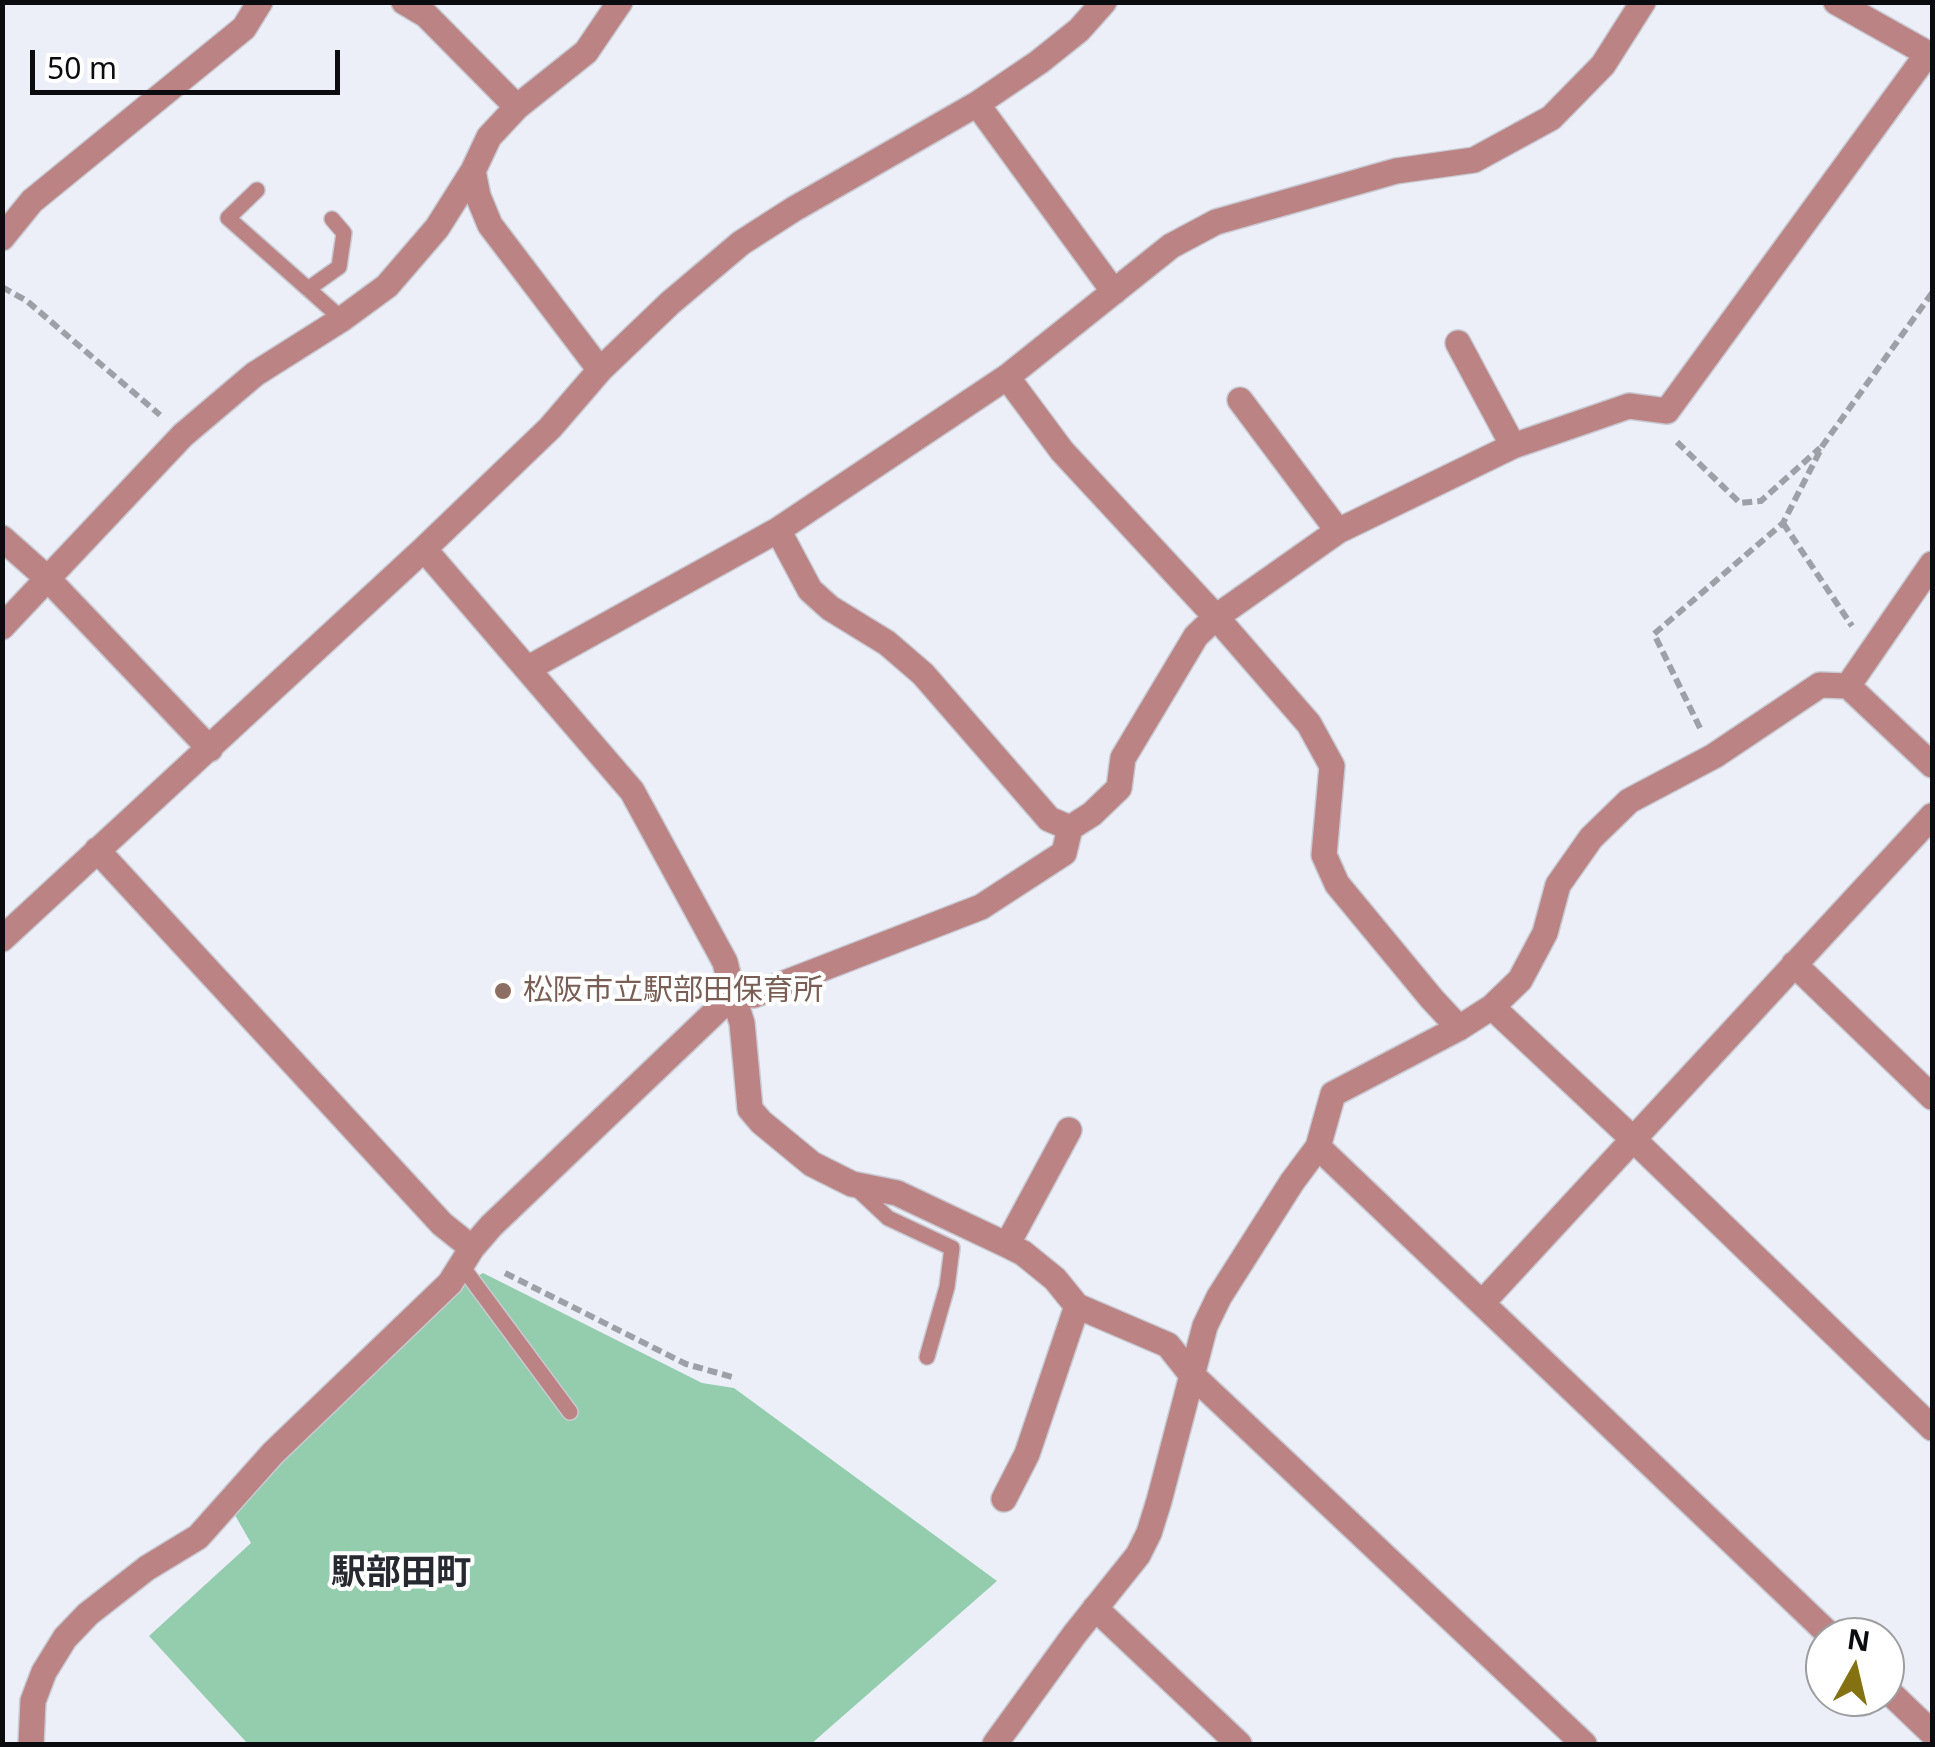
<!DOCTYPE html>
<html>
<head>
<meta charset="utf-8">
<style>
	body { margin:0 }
	#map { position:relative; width:1935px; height:1747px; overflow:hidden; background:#eceff8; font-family:"Noto Sans",sans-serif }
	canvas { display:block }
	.frame { position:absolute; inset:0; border:5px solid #0b0c0f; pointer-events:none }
	.north { position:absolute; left:1805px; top:1617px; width:100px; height:100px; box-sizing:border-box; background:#fff; border:2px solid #9d9e9f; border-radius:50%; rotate:8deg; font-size:28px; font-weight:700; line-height:40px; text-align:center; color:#0b0c0f }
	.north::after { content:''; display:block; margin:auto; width:35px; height:45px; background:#847111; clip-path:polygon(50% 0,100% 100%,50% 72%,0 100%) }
	.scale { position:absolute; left:30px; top:50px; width:310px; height:45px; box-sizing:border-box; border:5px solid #0b0c0f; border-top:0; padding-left:12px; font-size:30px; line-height:35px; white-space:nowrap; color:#0b0c0f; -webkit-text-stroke:8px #fff; paint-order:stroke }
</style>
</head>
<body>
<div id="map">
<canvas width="1935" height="1747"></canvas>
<div class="frame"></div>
<div class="north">N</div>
<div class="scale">50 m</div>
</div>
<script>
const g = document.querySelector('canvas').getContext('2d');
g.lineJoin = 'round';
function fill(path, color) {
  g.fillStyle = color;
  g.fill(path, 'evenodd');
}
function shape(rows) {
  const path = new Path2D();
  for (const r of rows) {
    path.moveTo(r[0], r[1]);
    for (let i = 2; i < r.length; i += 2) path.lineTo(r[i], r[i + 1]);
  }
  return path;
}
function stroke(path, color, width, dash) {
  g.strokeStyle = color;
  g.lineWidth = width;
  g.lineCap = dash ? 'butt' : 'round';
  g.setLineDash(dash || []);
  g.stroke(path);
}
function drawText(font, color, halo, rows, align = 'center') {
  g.font = font + ' "Noto Sans","Noto Sans JP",sans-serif';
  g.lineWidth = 8;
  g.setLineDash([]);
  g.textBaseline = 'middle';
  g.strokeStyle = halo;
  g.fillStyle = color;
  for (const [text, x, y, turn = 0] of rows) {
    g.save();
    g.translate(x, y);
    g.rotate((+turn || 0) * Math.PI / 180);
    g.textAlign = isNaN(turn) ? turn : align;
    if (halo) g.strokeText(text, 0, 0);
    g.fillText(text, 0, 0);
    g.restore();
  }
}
const green = shape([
	[483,1273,702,1383,734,1388,997,1581,811,1744,248,1744,149,1636,251,1543,232,1510,459,1286]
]);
const path = shape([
	[2,287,27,301,160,415],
	[1677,442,1740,503,1761,501,1820,448],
	[1783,523,1852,626],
	[1700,728,1654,634,1783,523,1823,445,1932,293],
	[505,1273,686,1364,736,1378]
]);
const lane = shape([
	[257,190,228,218,342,319],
	[308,289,339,267,344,233,332,219],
	[855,1187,888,1218,952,1248,947,1287,927,1357],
	[461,1265,570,1412]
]);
const street = shape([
	[404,2,426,15,517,107],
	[1836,2,1932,56],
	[977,104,1114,292],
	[473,171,478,196,490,225,600,370],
	[2,238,32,201,244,28,260,2],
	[1458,343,1513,446],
	[1007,377,1062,451,1216,617,1309,724,1332,766,1324,855,1337,884,1432,999,1459,1028],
	[1240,400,1338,531],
	[778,530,810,590,830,608,887,643,923,674,1049,819,1070,828],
	[2,538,47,578,210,749],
	[2,627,183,435,255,374,342,319,387,286,437,228,473,171,489,137,517,107,586,52,620,2],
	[527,669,778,530,1007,377,1171,246,1216,222,1396,171,1474,160,1551,118,1603,65,1643,2],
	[1848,686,1932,564],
	[97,850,442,1224,472,1248],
	[2,939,424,549,550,428,600,370,670,303,741,243,794,209,977,104,1039,62,1079,30,1104,2],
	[1794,964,1932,1097],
	[1492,1007,1633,1139,1932,1428],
	[1318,1147,1832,1637],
	[1007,1245,1069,1130],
	[1482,1303,1932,816],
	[1004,1499,1027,1454,1077,1306],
	[1095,1608,1239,1744],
	[1885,1688,1932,1733],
	[31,1744,33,1701,44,1672,65,1638,88,1614,147,1568,198,1537,273,1453,450,1283,472,1248,491,1226,733,995,725,962,632,791,424,549],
	[995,1744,1074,1635,1138,1555,1149,1533,1159,1501,1205,1326,1219,1297,1292,1182,1318,1147,1333,1094,1459,1028,1492,1007,1520,980,1545,933,1558,885,1591,838,1629,801,1714,756,1820,685,1848,686,1932,765],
	[1584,1744,1191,1374,1168,1345,1077,1306,1055,1279,1023,1253,1007,1245,897,1193,852,1184,812,1164,761,1122,750,1109,742,1023,733,995,754,995,981,907,1064,853,1070,828,1092,814,1119,788,1123,758,1196,636,1216,617,1338,531,1513,446,1629,406,1667,411,1928,53]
]);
const markers = [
	[503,991,10,"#8d6e63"]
];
const educationNames = [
	["松阪市立駅部田保育所",523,991]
];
const quarterNames = [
	["駅部田町",401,1574]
];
fill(green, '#93cdae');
stroke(lane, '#c8cbd3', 18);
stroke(street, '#c8cbd3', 28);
stroke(path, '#9ea0a7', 6, [10, 5]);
stroke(lane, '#bc8384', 15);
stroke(street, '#bc8384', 25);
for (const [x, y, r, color] of markers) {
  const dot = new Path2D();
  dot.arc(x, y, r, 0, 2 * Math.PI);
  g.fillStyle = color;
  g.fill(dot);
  stroke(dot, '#fff', 4);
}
drawText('30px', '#785e54', '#fff', educationNames, 'left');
drawText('bold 35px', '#272930', '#fff', quarterNames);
</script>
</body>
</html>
